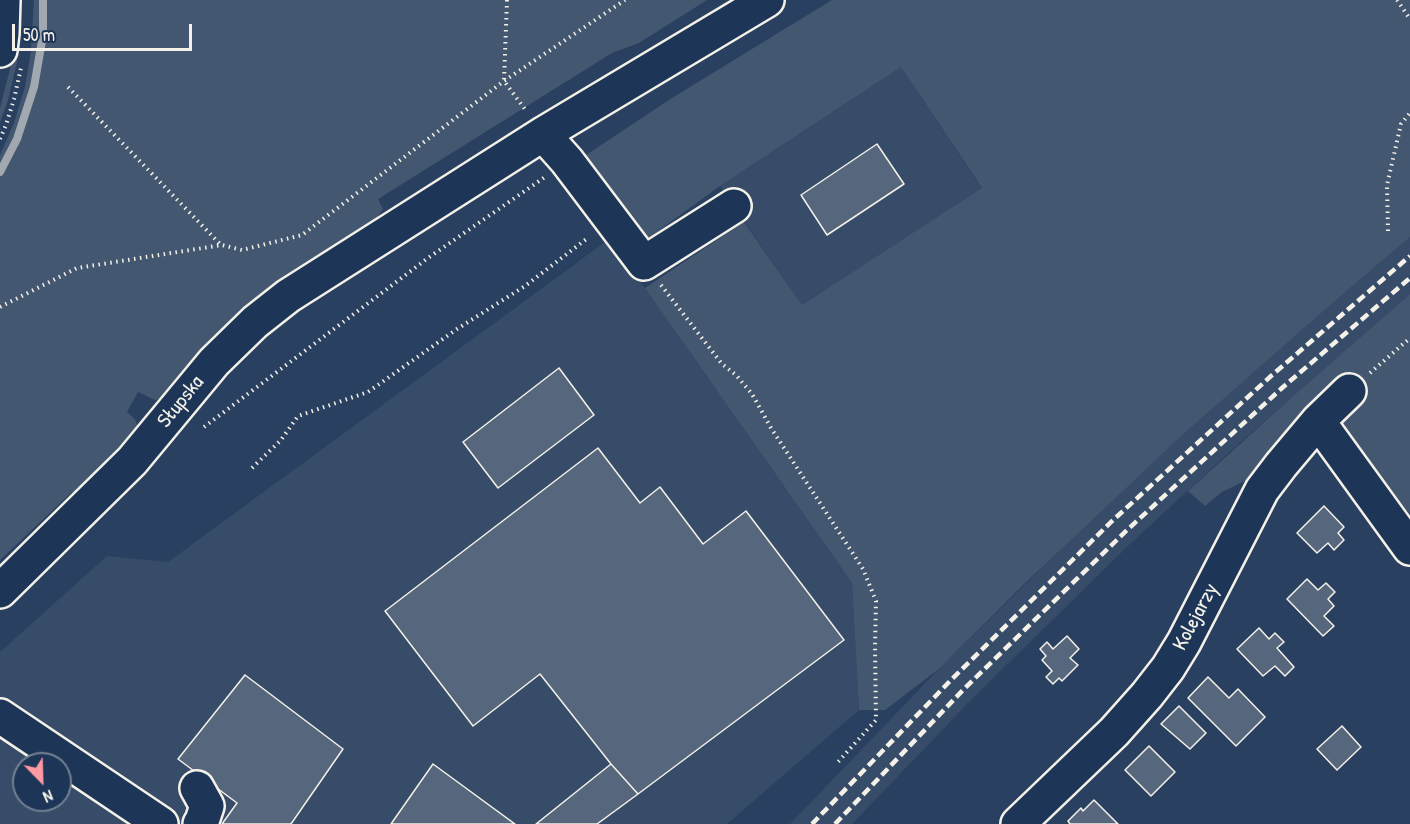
<!DOCTYPE html>
<html>
<head>
<meta charset="utf-8">
<style>
	body { margin:0 }
	#map { position:relative; width:1410px; height:824px; overflow:hidden; background:#2a4060; font-family:"Patrick Hand",sans-serif }
	canvas { display:block }
	.north { position:absolute; left:12px; top:752px; width:60px; height:60px; box-sizing:border-box; background:#1d3557; border:2px solid #738091; border-radius:50%; rotate:157deg; font-size:16px; font-weight:700; line-height:24px; text-align:center; color:#f4f1e8 }
	.north::after { content:''; display:block; margin:auto; width:21px; height:27px; background:#ff9aa2; clip-path:polygon(50% 0,100% 100%,50% 72%,0 100%) }
	.scale { position:absolute; left:12px; top:24px; width:180px; height:27px; box-sizing:border-box; border:3px solid #f4f1e8; border-top:0; padding-left:8px; font-size:18px; line-height:21px; white-space:nowrap; color:#f4f1e8; -webkit-text-stroke:4px #1d3557; paint-order:stroke }
</style>
</head>
<body>
<div id="map">
<canvas width="1410" height="824"></canvas>
<div class="north">N</div>
<div class="scale">50 m</div>
</div>
<script>
const g = document.querySelector('canvas').getContext('2d');
g.lineJoin = 'round';
function fill(path, color) {
  g.fillStyle = color;
  g.fill(path, 'evenodd');
}
function shape(rows) {
  const path = new Path2D();
  for (const r of rows) {
    path.moveTo(r[0], r[1]);
    for (let i = 2; i < r.length; i += 2) path.lineTo(r[i], r[i + 1]);
  }
  return path;
}
function stroke(path, color, width, dash) {
  g.strokeStyle = color;
  g.lineWidth = width;
  g.lineCap = dash ? 'butt' : 'round';
  g.setLineDash(dash || []);
  g.stroke(path);
}
function drawText(font, color, halo, rows, align = 'center') {
  g.font = font + ' "Patrick Hand",sans-serif';
  g.lineWidth = 4.5;
  g.setLineDash([]);
  g.textBaseline = 'middle';
  g.strokeStyle = halo;
  g.fillStyle = color;
  for (const [text, x, y, turn = 0] of rows) {
    g.save();
    g.translate(x, y);
    g.rotate((+turn || 0) * Math.PI / 180);
    g.textAlign = isNaN(turn) ? turn : align;
    if (halo) g.strokeText(text, 0, 0);
    g.fillText(text, 0, 0);
    g.restore();
  }
}
const built = shape([
	[901,67,982,189,802,305,720,186],
	[1410,237,1410,294,1234,448,1131,543,972,699,852,824,790,824,940,668,1100,511,1180,437,1343,294],
	[608,240,645,288,852,583,859,710,727,824,0,824,0,652,107,556,168,562],
	[24,764,60,764,60,800,24,800]
]);
const green = shape([
	[16,0,21,0,21,21,17,62,8,100,0,123,0,108,12,61,14,41],
	[34,0,707,0,639,43,612,53,378,199,383,209,372,224,165,397,155,400,138,392,127,412,135,419,136,422,137,426,135,434,82,489,71,493,0,560,0,155,14,123,25,87,31,51],
	[832,0,1410,0,1410,237,1343,294,1180,437,1019,589,940,668,885,710,859,710,852,583,645,288,744,222,802,305,982,188,901,67,720,186,643,242,580,159,672,98],
	[1410,294,1410,514,1318,406,1257,475,1222,492,1205,506,1188,491,1291,398]
]);
const stream = shape([
	[0,172,17,139,34,87,43,35,43,0]
]);
const building = shape([
	[877,144,904,184,827,235,801,195,877,144],
	[559,368,594,415,498,488,463,442,559,368],
	[598,448,640,503,660,487,703,544,746,511,844,640,638,794,611,764,540,674,473,726,385,611,598,448],
	[1324,506,1344,527,1338,533,1344,540,1334,550,1328,543,1317,553,1297,533,1324,506],
	[1307,579,1318,590,1326,583,1335,592,1328,599,1334,606,1324,616,1334,626,1323,636,1287,599,1307,579],
	[1259,628,1269,639,1275,633,1284,642,1277,648,1294,667,1285,676,1275,666,1263,676,1237,649,1259,628],
	[1067,636,1079,649,1070,658,1078,665,1062,681,1059,678,1053,684,1046,677,1052,671,1042,660,1046,656,1040,649,1047,642,1053,649,1067,636],
	[245,675,343,749,291,824,222,824,237,803,178,759,245,675],
	[1208,677,1229,698,1238,689,1265,717,1236,746,1188,698,1208,677],
	[1179,706,1206,733,1190,749,1161,724,1179,706],
	[1342,726,1361,747,1337,770,1317,749,1342,726],
	[1149,746,1175,772,1151,796,1125,770,1149,746],
	[433,764,515,824,391,824,433,764],
	[611,764,638,794,597,824,536,824,611,764],
	[1094,800,1118,824,1070,824,1068,821,1081,808,1083,811,1094,800]
]);
const path = shape([
	[507,0,504,81,527,112],
	[1397,0,1410,19],
	[68,87,221,245],
	[0,139,6,125,14,99,21,68],
	[1388,231,1387,185,1401,124,1410,113],
	[661,285,722,364,736,375,752,394,771,428,863,569,876,601,875,647,876,720,838,762],
	[0,307,77,268,222,245,242,250,302,235,504,81,625,0],
	[1370,373,1410,338],
	[204,427,428,258,545,177],
	[252,468,281,440,298,416,368,392,457,329,525,286,589,237]
]);
const minor = shape([
	[543,134,567,161,644,263,734,206],
	[1318,421,1410,548],
	[0,591,132,461,214,362,255,322,288,296,543,134,767,0],
	[0,716,161,824],
	[197,788,207,806,201,824,200,824],
	[1018,824,1114,732,1147,695,1168,668,1184,642,1262,490,1281,465,1318,421,1349,391]
]);
const major = shape([
	[0,50,2,33,3,0]
]);
const rail = shape([
	[812,824,952,679,1111,522,1271,376,1410,256],
	[835,824,963,690,1126,531,1282,388,1410,278]
]);
const streetNames = [
	["Słupska",181,402,-51],
	["Kolejarzy",1196,617,-62]
];
fill(built, '#374c69');
fill(green, '#445771');
stroke(stream, '#a1a8b0', 8);
fill(building, '#56677d');
stroke(building, '#f4f1e8', 1.5);
stroke(minor, '#f4f1e8', 38);
stroke(major, '#f4f1e8', 38);
stroke(path, '#f4f1e8', 4, [1.5, 4.5]);
stroke(minor, '#1d3557', 33);
stroke(major, '#1d3557', 33);
stroke(rail, '#f4f1e8', 4.5, [9, 4.5]);
drawText('21px', '#f4f1e8', '#1d3557', streetNames);
</script>
</body>
</html>
